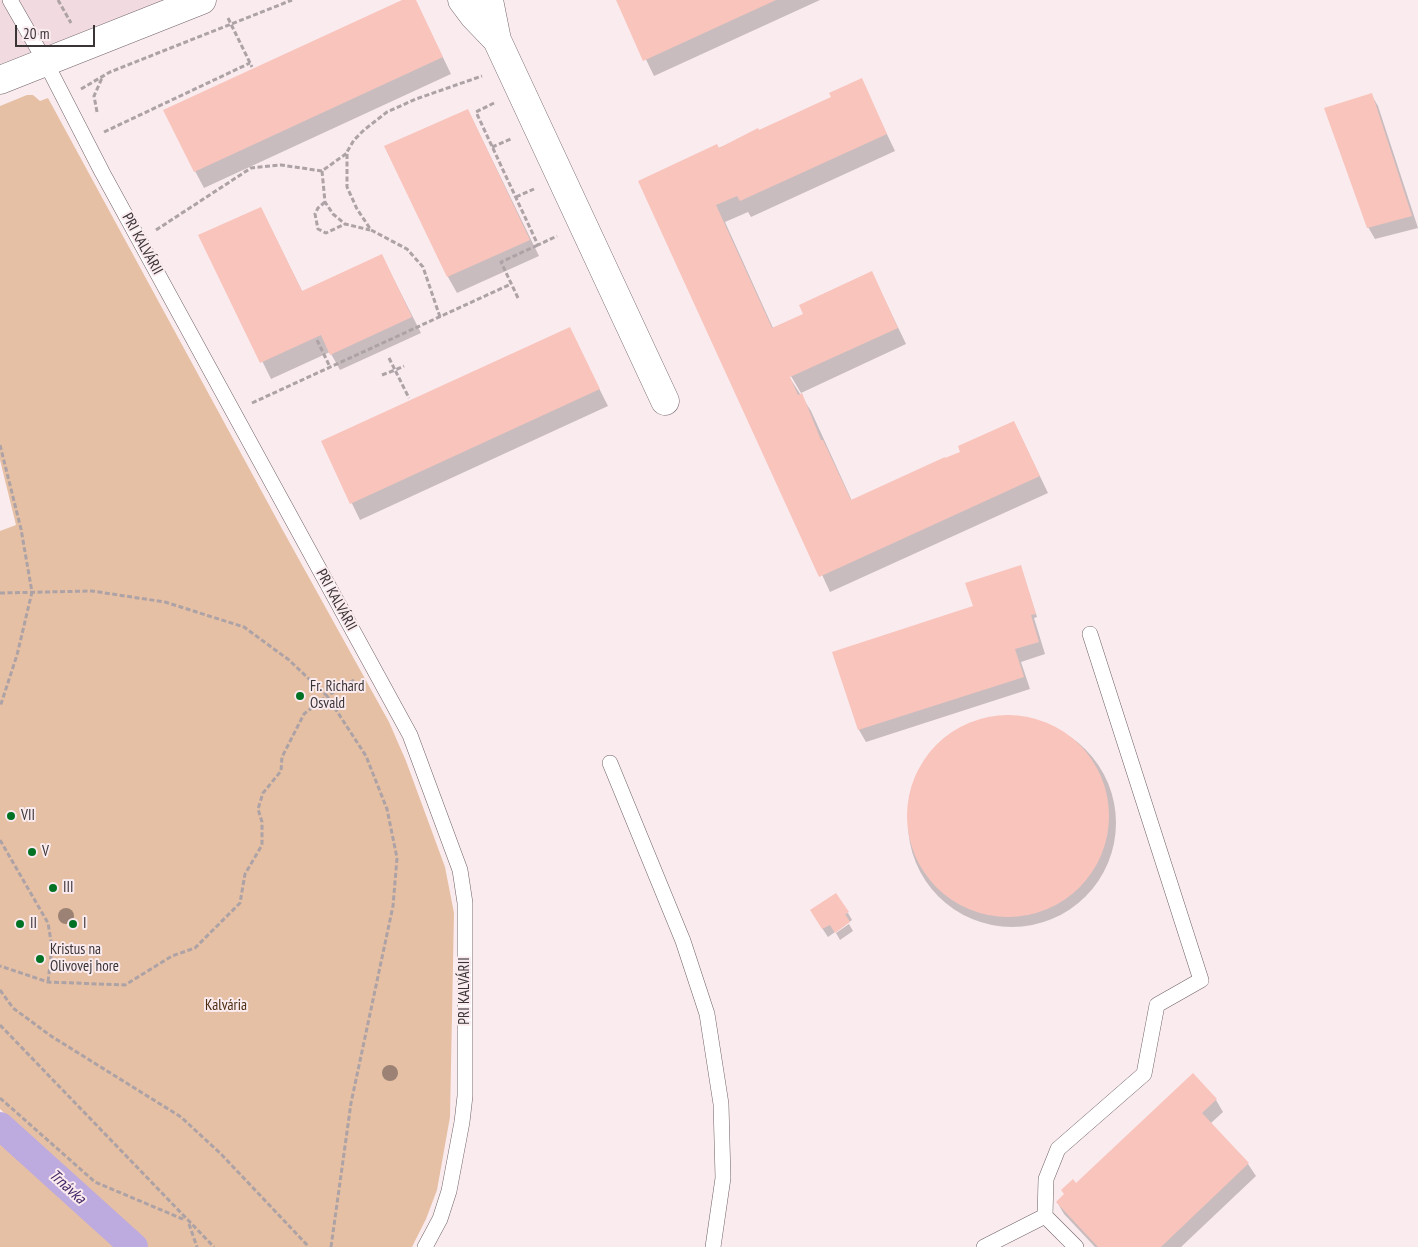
<!DOCTYPE html>
<html>
<head>
<meta charset="utf-8">
<style>
	body { margin:0 }
	#map { position:relative; width:1418px; height:1247px; overflow:hidden; background:#faebef; font-family:"PT Sans Narrow",sans-serif }
	canvas { display:block }
	.scale { position:absolute; left:15px; top:25px; width:80px; height:22px; box-sizing:border-box; border:2px solid #3a3436; border-top:0; padding-left:6px; font-size:15px; line-height:18px; white-space:nowrap; color:#3a3436; -webkit-text-stroke:4px #faebef; paint-order:stroke }
</style>
</head>
<body>
<div id="map">
<canvas width="1418" height="1247"></canvas>
<div class="scale">20 m</div>
</div>
<script>
const g = document.querySelector('canvas').getContext('2d');
g.lineJoin = 'round';
function fill(path, color) {
  g.fillStyle = color;
  g.fill(path, 'evenodd');
}
function shape(rows) {
  const path = new Path2D();
  for (const r of rows) {
    if (r.length === 3) {
      path.moveTo(r[0] + r[2], r[1]);
      path.arc(r[0], r[1], r[2], 0, 2 * Math.PI);
      continue;
    }
    path.moveTo(r[0], r[1]);
    for (let i = 2; i < r.length; i += 2) path.lineTo(r[i], r[i + 1]);
  }
  return path;
}
function stroke(path, color, width, dash) {
  g.strokeStyle = color;
  g.lineWidth = width;
  g.lineCap = dash ? 'butt' : 'round';
  g.setLineDash(dash || []);
  g.stroke(path);
}
function drawText(font, color, halo, rows, align = 'center') {
  g.font = font + ' "PT Sans Narrow",sans-serif';
  g.lineWidth = 4;
  g.setLineDash([]);
  g.textBaseline = 'middle';
  g.strokeStyle = halo;
  g.fillStyle = color;
  for (const [text, x, y, turn = 0] of rows) {
    g.save();
    g.translate(x, y);
    g.rotate((+turn || 0) * Math.PI / 180);
    g.textAlign = isNaN(turn) ? turn : align;
    if (halo) g.strokeText(text, 0, 0);
    g.fillText(text, 0, 0);
    g.restore();
  }
}
const built = shape([
	[0,0,165,0,0,64]
]);
const green = shape([
	[27,95,33,95,40,101,48,98,281,527,389,722,406,761,445,867,454,913,450,1117,437,1190,426,1219,412,1247,145,1247,0,1109,0,531,16,525,0,460,0,106],
	[0,1134,126,1247,0,1247]
]);
const shadow = shape([
	[405,0,415,0,451,74,204,188,195,171],
	[617,0,820,0,654,76],
	[861,80,895,151,751,217,748,212,725,222,773,328,804,314,872,273,906,344,801,393,788,371,786,372,811,411,852,501,962,452,1014,422,1048,493,830,592,640,181,759,131,833,97],
	[1371,94,1378,106,1418,228,1375,239,1368,227],
	[468,110,539,256,457,293,448,277],
	[261,208,303,293,382,256,421,333,340,370,330,352,271,379,200,235],
	[569,329,608,406,360,520,322,442],
	[1022,570,1037,617,1034,618,1045,654,1021,662,1030,689,866,742,859,730,834,653,975,607],
	[1012,823,104],
	[848,913,852,920,828,937,816,919],
	[849,924,853,931,840,940,836,933],
	[1193,1074,1216,1100,1223,1112,1211,1123,1248,1164,1256,1176,1181,1247,1095,1247,1064,1214,1057,1202]
]);
const canal = shape([
	[0,1126,134,1247]
]);
const building = shape([
	[402,0,416,0,443,57,194,172,163,110],
	[616,0,776,0,643,61],
	[862,78,887,134,740,201,737,196,716,205,772,328,803,314,799,305,872,271,898,328,790,377,798,395,802,393,821,440,823,440,851,500,945,457,945,458,960,452,958,446,1014,421,1040,476,819,577,638,181,717,144,719,148,758,128,759,130,831,97,829,93],
	[1372,93,1412,216,1367,228,1324,108],
	[468,109,530,240,447,277,384,146],
	[261,207,302,291,382,254,412,317,330,355,321,335,260,363,198,235],
	[570,327,600,389,350,504,321,441],
	[1021,565,1036,614,1031,615,1039,642,1015,649,1024,677,858,730,832,652,973,606,965,583],
	[1008,816,101],
	[836,893,849,912,845,914,850,922,835,933,830,925,822,929,810,910],
	[1193,1073,1217,1099,1202,1113,1249,1163,1161,1247,1098,1247,1056,1202,1064,1194,1061,1190,1073,1179,1076,1183]
]);
const path = shape([
	[58,0,71,23],
	[228,18,252,67],
	[81,89,110,72,292,0],
	[494,103,476,112,538,245,557,236],
	[97,112,94,96,102,78],
	[104,132,250,63],
	[492,147,511,139],
	[322,171,325,202,333,214,345,224,370,230],
	[516,197,534,189],
	[325,202,318,208,315,214,318,229,326,233,345,224],
	[156,230,251,168,281,165,322,171,347,153],
	[518,298,501,262,538,245],
	[440,317,423,267,407,249,371,230,357,209,347,187,347,152,354,140,364,130,387,112,416,99,482,76],
	[317,340,330,367],
	[389,358,395,370,404,366],
	[382,375,395,370,409,398],
	[252,403,511,284],
	[0,445,21,529,32,592,17,655,0,707],
	[0,593,92,591,165,602,244,627,289,660,327,696,304,714,282,757,281,771,263,793,258,809,262,822,262,845,245,874,240,903,195,948,172,956,125,985,48,982,0,966],
	[0,840,48,923,52,947,48,982],
	[0,990,13,1008,51,1036,181,1117,221,1154,309,1247],
	[0,1025,214,1247],
	[0,1098,95,1182,185,1220],
	[189,1224,197,1247],
	[331,1247,351,1103,393,906,397,858,387,809,366,756,327,696,356,679]
]);
const lane = shape([
	[10,0,46,63,102,172,410,735,460,870,465,903,465,1096,462,1122,449,1191,440,1219,425,1247],
	[610,763,683,941,707,1014,721,1104,723,1178,713,1247],
	[1045,1216,1076,1247],
	[984,1247,1045,1216,1046,1179,1058,1149,1144,1074,1157,1005,1201,980,1090,634]
]);
const street = shape([
	[462,0,474,16,497,40],
	[489,0,497,40,665,401],
	[0,80,202,0]
]);
const trees = [
	[66,916],
	[390,1073]
];
const markers = [
	[300,696,5,"#047225"],
	[11,816,5,"#047225"],
	[32,852,5,"#047225"],
	[53,888,5,"#047225"],
	[20,924,5,"#047225"],
	[73,924,5,"#047225"],
	[40,959,5,"#047225"]
];
const streetNames = [
	["PRI KALVÁRII",142,244,61],
	["PRI KALVÁRII",336,600,61],
	["PRI KALVÁRII",465,991,-90]
];
const poiNames = [
	["Fr. Richard",310,687],
	["Osvald",310,704],
	["VII",21,816],
	["V",42,852],
	["III",63,888],
	["II",30,924],
	["I",83,924],
	["Kristus na",50,950],
	["Olivovej hore",50,967]
];
const parkNames = [
	["Kalvária",226,1006]
];
const waterNames = [
	["Trnávka",67,1187,42]
];
fill(built, '#f1dae0');
fill(green, '#e6c0a4');
fill(shadow, '#0003');
stroke(canal, '#bdaadf', 28);
fill(building, '#f9c4bb');
stroke(lane, '#6f6266', 16);
stroke(street, '#6f6266', 29);
stroke(path, '#ada2a5', 3, [5, 2.5]);
stroke(lane, '#fff', 15);
stroke(street, '#fff', 28);
g.fillStyle = '#9b8274';
for (const [x, y] of trees) {
  g.beginPath();
  g.arc(x, y, 8, 0, 2 * Math.PI);
  g.fill();
}
for (const [x, y, r, color] of markers) {
  const dot = new Path2D();
  dot.arc(x, y, r, 0, 2 * Math.PI);
  g.fillStyle = color;
  g.fill(dot);
  stroke(dot, '#faebef', 2);
}
drawText('15px', '#3a3436', '#faebef', streetNames);
drawText('15px', '#3a3436', '#faebef', poiNames, 'left');
drawText('15px', '#4d2c0f', '#faebef', parkNames);
drawText('italic 16px', '#442968', '#faebef', waterNames);
</script>
</body>
</html>
